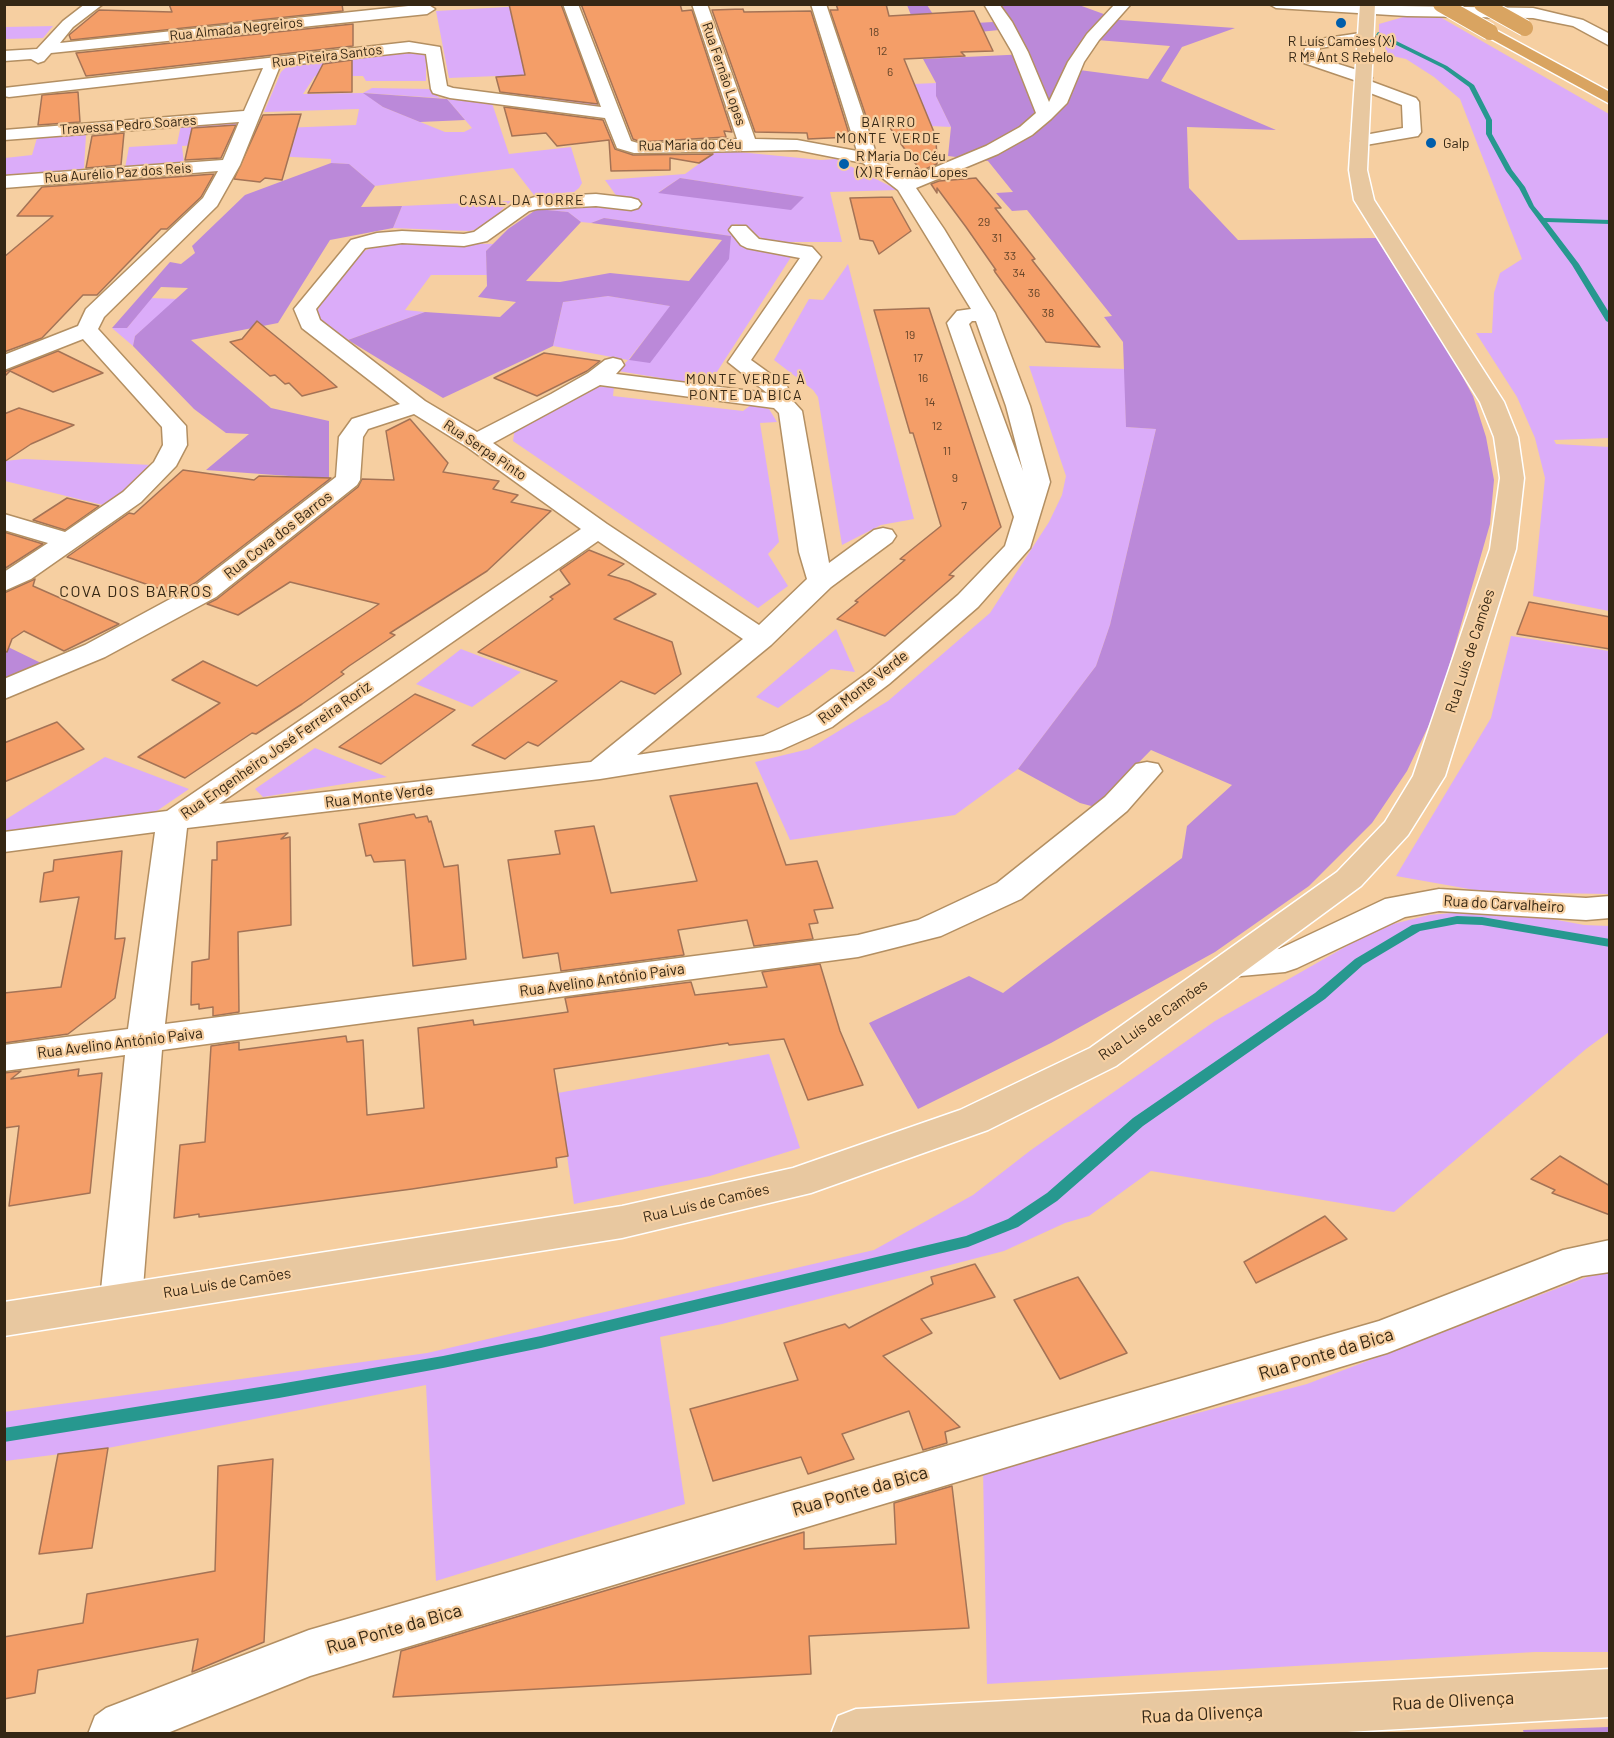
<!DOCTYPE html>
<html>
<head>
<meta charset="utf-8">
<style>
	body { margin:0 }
	#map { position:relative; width:1614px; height:1738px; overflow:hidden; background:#f6cfa1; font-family:Barlow,sans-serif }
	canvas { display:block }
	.frame { position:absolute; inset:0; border:6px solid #352714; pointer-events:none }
</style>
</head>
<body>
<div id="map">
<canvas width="1614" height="1738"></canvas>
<div class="frame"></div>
</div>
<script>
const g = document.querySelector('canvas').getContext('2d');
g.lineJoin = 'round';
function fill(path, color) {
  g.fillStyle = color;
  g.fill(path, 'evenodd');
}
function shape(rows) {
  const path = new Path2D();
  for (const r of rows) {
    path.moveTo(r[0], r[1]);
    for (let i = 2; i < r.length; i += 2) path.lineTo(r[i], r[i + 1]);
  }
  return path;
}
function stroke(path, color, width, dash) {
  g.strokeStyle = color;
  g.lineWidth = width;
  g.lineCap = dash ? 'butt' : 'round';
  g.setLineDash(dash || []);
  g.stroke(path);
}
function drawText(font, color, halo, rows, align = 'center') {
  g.font = font + ' Barlow,sans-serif';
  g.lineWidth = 4.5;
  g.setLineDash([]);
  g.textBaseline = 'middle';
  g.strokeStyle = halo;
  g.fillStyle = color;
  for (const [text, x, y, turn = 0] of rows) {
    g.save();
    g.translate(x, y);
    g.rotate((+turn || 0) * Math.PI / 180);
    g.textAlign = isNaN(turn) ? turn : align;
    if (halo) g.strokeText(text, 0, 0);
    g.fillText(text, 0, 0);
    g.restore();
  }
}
const green = shape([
	[542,5,561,5,598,109,502,95,497,76,449,78,436,11],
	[1433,13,1609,114,1609,438,1554,440,1556,444,1609,447,1609,611,1533,596,1545,478,1535,438,1517,397,1476,333,1492,333,1494,293,1500,273,1522,259,1460,99,1434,77,1406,59,1388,55,1379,32,1379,24,1407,16],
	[53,26,43,38,5,39,5,27],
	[419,51,426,52,426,81,366,81,363,76,315,76,303,94,363,93,372,88,429,89,440,98,364,93,383,107,445,132,464,132,472,128,447,99,492,103,509,154,571,147,582,183,579,188,574,192,534,195,513,168,375,186,349,164,331,163,331,159,254,155,259,129,356,125,359,109,264,112,281,72,287,66],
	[936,83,936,96,951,127,930,126,868,86],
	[237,122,233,138,229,143,182,146,184,164,125,168,129,147,177,144,181,125],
	[86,135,84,168,74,171,5,177,5,158,32,155,37,138],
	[728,151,821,160,836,159,898,190,830,192,842,242,769,242,736,224,729,228,775,251,793,254,713,378,697,384,618,371,628,360,553,346,563,302,608,296,671,306,629,359,650,362,731,236,604,218,591,223,581,222,568,212,537,209,595,205,637,209,643,203,618,198,605,180,685,174,714,153],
	[680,178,803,197,659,192],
	[511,201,483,228,469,231,393,228,402,206],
	[385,242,493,244,486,251,487,275,431,275,405,310,425,312,348,340,322,323,317,312,323,299,362,252],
	[848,264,914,519,881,525,842,545,818,397,813,390,774,360,809,299,823,300],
	[151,298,178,299,135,336,133,346,112,328,127,328],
	[1029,366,1125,369,1126,427,1156,429,1110,625,1096,666,1018,769,955,815,790,840,755,762,809,749,888,701,990,613,1049,522,1062,495,1066,476],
	[596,387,614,387,613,396,743,411,751,405,769,409,777,422,760,423,779,542,768,554,788,586,758,608,513,441,515,427],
	[24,459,152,465,107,506,5,481,5,461],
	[836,629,855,672,831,669,778,708,756,697],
	[1511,636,1609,651,1609,894,1486,892,1396,876,1491,718],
	[461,649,521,672,472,707,416,684],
	[315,748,387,777,263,797,255,789],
	[105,757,189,789,148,817,8,833,5,831,5,820],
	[1474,911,1520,913,1584,925,1609,926,1609,1032,1586,1049,1394,1212,1151,1171,1089,1216,1065,1223,1004,1251,722,1324,660,1337,685,1504,436,1581,426,1385,108,1448,5,1461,4,1412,427,1353,874,1250,973,1195,1031,1150,1215,1021,1352,943,1393,924,1429,915],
	[769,1054,800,1148,710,1176,574,1204,558,1093],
	[1609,1273,1609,1652,1535,1652,987,1684,983,1470,1307,1384,1587,1277]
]);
const forest = shape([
	[907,5,927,5,940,25,993,22,999,30,940,36,923,46],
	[1001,5,1079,5,1120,20,1235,28,1182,47,1161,81,1276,130,1187,127,1189,188,1238,240,1376,238,1454,361,1473,396,1486,437,1494,480,1490,524,1437,708,1407,771,1372,823,1309,886,1215,952,1051,1043,918,1109,869,1023,969,976,1003,993,1182,858,1187,826,1232,785,1151,750,1095,807,1080,803,1018,769,1096,666,1110,625,1156,429,1126,427,1123,342,1104,317,1112,316,1027,210,1012,211,996,193,1013,192,988,161,948,156,951,127,936,96,936,83,923,59,1028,54],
	[1085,39,1170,46,1148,79,1064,68],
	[363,93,447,99,465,120,420,122,383,107],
	[331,163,349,164,375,186,361,207,402,206,393,228,330,240,278,323,191,340,271,408,329,421,329,485,305,484,303,477,206,470,249,434,226,433,194,409,133,346,135,336,188,288,161,287,127,328,112,328,170,262,181,264,195,253,192,246,245,195],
	[680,178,804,197,791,210,658,193],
	[537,209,568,212,581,222,526,281,560,282,610,273,689,281,722,240,591,223,604,218,731,236,729,259,650,363,629,360,670,306,608,296,563,302,553,346,443,398,348,340,425,312,500,317,516,302,478,297,487,286,486,251,508,229],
	[6,646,41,663,5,678],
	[1609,1727,1609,1734,1524,1734,1523,1730]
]);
const stream = shape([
	[1378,32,1447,66,1474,85,1492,120,1492,134,1512,170,1525,187,1534,206,1544,218,1610,220,1610,224,1547,222,1579,264,1610,314,1610,323,1606,321,1572,265,1529,207,1519,188,1506,171,1486,134,1486,120,1469,87,1443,68,1376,35,1378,32],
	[1457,916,1482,917,1610,939,1610,947,1482,925,1457,924,1420,931,1363,965,1325,999,1143,1126,1057,1201,1018,1227,968,1247,541,1348,443,1368,279,1398,4,1442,4,1428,279,1384,443,1356,541,1336,966,1236,1008,1219,1047,1193,1133,1118,1315,993,1355,959,1412,925,1457,916]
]);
const building = shape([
	[169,4,342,4,343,11,71,40,69,35,99,10,172,12,169,4],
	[509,4,561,4,598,104,500,92,496,77,525,75,509,4],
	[581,4,680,4,682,11,692,10,732,132,724,131,726,137,641,142,633,139,581,4],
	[836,4,886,4,889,16,974,11,993,51,961,52,965,56,904,59,936,137,937,164,921,171,901,144,901,136,896,136,884,120,870,128,830,10,838,10,836,4],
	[743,9,744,12,811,11,850,137,808,139,807,133,755,132,712,10,743,9],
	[353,24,353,46,86,76,76,53,353,24],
	[352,60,352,92,308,93,323,64,352,60],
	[78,92,80,122,38,125,42,95,78,92],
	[504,107,603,120,615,149,633,155,713,154,699,163,670,158,670,170,611,171,609,140,557,146,546,133,512,136,504,107],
	[301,114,282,180,265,178,260,182,234,179,263,115,301,114],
	[236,125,221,158,185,160,192,128,236,125],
	[124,133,121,165,86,168,92,136,124,133],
	[214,174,201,197,167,229,161,229,97,295,83,295,42,338,4,352,4,257,53,216,17,216,42,187,214,174],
	[976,178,1001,208,995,208,1035,259,1032,260,1100,347,1046,342,995,272,994,270,996,270,966,227,937,188,937,193,931,184,939,181,976,178],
	[892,197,911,231,879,254,873,241,860,239,850,198,892,197],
	[929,308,1001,527,949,575,954,576,885,636,837,619,858,602,855,601,905,560,900,559,941,526,913,433,910,433,874,310,929,308],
	[257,321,323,375,337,387,302,396,289,383,285,384,275,375,270,376,230,342,242,339,257,321],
	[58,351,103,373,53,392,10,371,4,377,4,372,58,351],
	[544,353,600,361,587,371,537,396,494,378,544,353],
	[19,408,74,425,31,444,4,462,4,414,19,408],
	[410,419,448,463,443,472,499,481,493,489,518,495,511,502,551,511,487,571,390,633,395,635,349,666,341,672,344,674,302,704,256,734,252,733,185,778,138,757,220,703,172,680,203,661,257,686,379,604,290,582,238,615,207,604,217,599,358,487,362,479,394,480,386,431,410,419],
	[183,470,254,480,259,476,331,478,195,583,175,594,67,557,129,513,134,514,183,470],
	[67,498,99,506,65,530,33,520,67,498],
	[4,532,43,544,4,569,4,532],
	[589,550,624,564,608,575,629,581,656,594,614,619,672,642,681,674,655,694,621,681,538,746,528,742,505,759,472,745,557,681,478,652,553,599,550,597,570,584,560,570,589,550],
	[35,579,33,586,119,624,64,651,24,631,12,639,7,652,4,651,4,593,35,579],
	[1529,602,1610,617,1610,649,1517,634,1529,602],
	[415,694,455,710,381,764,339,747,415,694],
	[57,722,84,749,4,782,4,743,57,722],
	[757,783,786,865,817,861,833,908,814,910,818,923,809,924,813,939,754,946,747,920,678,930,684,955,561,971,558,953,523,958,508,860,560,854,555,831,594,826,611,893,697,881,670,796,757,783],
	[414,814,416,818,427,816,429,822,431,821,444,867,458,865,466,959,413,966,405,860,374,862,371,855,366,856,359,824,414,814],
	[288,833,281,839,290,837,291,925,238,932,239,1012,213,1016,213,1007,199,1009,199,1004,191,1005,192,962,209,959,212,860,217,860,217,842,288,833],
	[122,851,115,939,125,938,115,998,68,1034,4,1043,4,993,61,987,79,897,40,902,44,873,53,871,54,860,122,851],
	[820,964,840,1031,863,1085,808,1100,784,1039,729,1045,728,1043,554,1069,568,1156,556,1158,557,1167,412,1189,199,1217,199,1214,174,1218,180,1145,205,1142,211,1046,239,1042,239,1050,346,1036,347,1042,363,1040,367,1115,424,1108,418,1028,473,1020,474,1025,568,1012,565,998,691,982,695,995,767,987,762,972,820,964],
	[79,1069,78,1076,102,1073,90,1193,9,1206,19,1126,4,1128,4,1073,21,1071,11,1079,79,1069],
	[1560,1156,1610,1186,1610,1215,1552,1193,1555,1190,1531,1179,1560,1156],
	[1325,1216,1347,1239,1256,1283,1244,1262,1325,1216],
	[975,1264,995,1297,921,1319,932,1333,883,1356,960,1427,945,1432,947,1443,923,1450,909,1411,842,1434,854,1459,808,1474,801,1457,713,1481,690,1409,798,1380,784,1343,845,1324,849,1328,933,1284,931,1277,975,1264],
	[1078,1277,1127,1353,1060,1379,1014,1300,1078,1277],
	[108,1448,92,1548,39,1554,58,1454,108,1448],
	[273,1459,264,1642,192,1672,198,1639,38,1670,35,1693,4,1699,4,1637,83,1623,87,1594,215,1571,218,1466,273,1459],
	[952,1486,969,1628,809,1636,811,1674,393,1697,401,1651,804,1532,804,1549,896,1544,894,1503,952,1486]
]);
const minor = shape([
	[85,4,103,4,73,27,60,43,427,4,435,9,427,14,51,53,44,61,38,63,31,59,4,61,4,51,37,49,63,21,85,4],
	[563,4,578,4,631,141,641,144,737,139,692,4,707,4,755,139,797,140,857,151,811,4,826,4,877,156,907,179,986,146,1020,127,1036,113,1012,52,984,4,999,4,1012,22,1028,52,1049,102,1068,62,1087,34,1115,4,1131,4,1099,40,1084,62,1067,103,1051,119,1032,135,998,154,916,188,944,229,995,313,1030,406,1050,482,1030,548,978,607,889,684,832,727,781,750,600,779,187,828,165,1024,858,935,918,920,997,883,1105,797,1136,764,1147,762,1158,764,1162,771,1127,811,1021,899,941,936,858,957,162,1050,142,1300,136,1312,121,1317,106,1312,100,1300,125,1055,4,1071,4,1045,128,1029,155,832,4,852,4,832,167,811,581,529,467,447,414,414,368,429,363,437,360,480,357,485,216,597,105,657,4,699,4,679,85,645,196,585,336,477,339,437,352,419,400,404,302,328,294,309,351,240,377,233,402,231,464,234,474,232,515,203,535,197,596,194,631,198,638,200,641,204,638,208,631,210,596,206,537,209,529,211,487,241,464,246,402,243,365,248,316,309,320,320,425,401,477,432,551,394,588,373,605,360,613,358,621,360,624,365,616,374,767,393,728,362,800,258,747,248,741,245,729,230,732,226,746,226,759,239,812,247,821,257,751,360,787,386,792,400,802,411,829,563,874,530,883,528,892,530,896,536,892,542,831,587,771,645,637,755,763,736,810,715,869,672,958,595,1005,546,1014,517,947,323,957,311,971,309,898,190,863,163,797,150,634,153,617,148,605,118,450,98,433,93,431,89,426,54,409,52,280,66,240,165,217,206,104,317,98,329,186,426,187,445,176,466,141,502,31,579,4,591,4,572,48,543,4,530,4,514,65,532,123,492,154,462,163,445,162,427,83,339,4,370,4,355,78,326,86,309,203,198,218,171,4,188,4,176,223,160,239,122,4,140,4,130,244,111,263,68,9,97,4,96,4,88,409,42,440,47,447,86,453,88,601,107,563,4],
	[972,321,976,321,1006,406,1023,471,969,324,972,321],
	[600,385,774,408,779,413,799,552,807,579,759,625,607,524,493,443,600,385],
	[598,541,743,639,591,762,219,804,598,541],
	[1269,4,1533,8,1583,20,1610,34,1610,46,1573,26,1533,18,1407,16,1276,8,1269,4],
	[1367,32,1375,37,1373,40,1320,48,1319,58,1370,74,1372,78,1370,81,1416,98,1419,102,1421,132,1418,136,1360,146,1354,145,1351,141,1354,137,1403,128,1402,105,1357,88,1355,84,1357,81,1304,63,1302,60,1307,41,1367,32],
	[1439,889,1586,898,1610,896,1610,918,1586,920,1439,911,1405,917,1297,968,1285,972,1230,977,1218,973,1213,965,1218,957,1230,953,1279,949,1385,899,1439,889],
	[1610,1240,1610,1272,1582,1276,1387,1353,310,1676,165,1734,88,1734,95,1716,106,1708,309,1630,1379,1321,1563,1250,1610,1240]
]);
const major = shape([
	[1360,4,1375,4,1367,170,1374,200,1504,402,1518,437,1524,478,1516,549,1445,776,1408,835,1361,886,1116,1066,988,1130,811,1193,622,1238,4,1336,4,1302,622,1206,793,1168,960,1110,1090,1048,1337,872,1385,822,1413,776,1490,549,1500,478,1494,437,1480,402,1354,200,1349,170,1360,4],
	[1610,1669,1610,1717,1312,1734,831,1734,838,1716,856,1709,1610,1669]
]);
const highway = shape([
	[1490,27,1610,92,1610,104,1484,35,1482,32,1484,29,1490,27]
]);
const highwayBridge = shape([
	[1441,4,1490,32],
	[1482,4,1525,28]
]);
const markers = [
	[1341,23,6,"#005eab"],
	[1431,143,6,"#005eab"],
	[844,164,6,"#005eab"]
];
const numberNames = [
	["18",874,32],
	["12",882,51],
	["6",890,72],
	["29",984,222],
	["31",997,238],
	["33",1010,256],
	["34",1019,273],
	["36",1034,293],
	["38",1048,313],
	["19",910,335],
	["17",918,358],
	["16",923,378],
	["14",930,402],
	["12",937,426],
	["11",947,451],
	["9",955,478],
	["7",964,506]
];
const farStreetnames = [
	["Rua Almada Negreiros",236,29,-6],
	["Rua Piteira Santos",327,56,-7],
	["Rua Fernão Lopes",724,74,71],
	["Travessa Pedro Soares",128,125,-4],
	["Rua Maria do Céu",690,145,-1],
	["Rua Aurélio Paz dos Reis",118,173,-4],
	["Rua Serpa Pinto",485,450,34]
];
const farPoinames = [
	["R Luís Camões (X)",1341,41,"center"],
	["R Mª Ant S Rebelo",1341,57,"center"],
	["Galp",1443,143],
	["R Maria Do Céu",856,156],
	["(X) R Fernâo Lopes",856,172]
];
const farNeighbourhoodnames = [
	["BAIRRO",889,122],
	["MONTE VERDE",889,138],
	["CASAL DA TORRE",522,200],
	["MONTE VERDE À",746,379],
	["PONTE DA BICA",746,395]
];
const streetNames = [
	["Rua Cova dos Barros",278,535,-38],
	["Rua Luís de Camões",1470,651,-72],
	["Rua Monte Verde",863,687,-38],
	["Rua Engenheiro José Ferreira Roriz",276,750,-35],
	["Rua Monte Verde",379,796,-7],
	["Rua do Carvalheiro",1504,904,3],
	["Rua Avelino António Paiva",602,980,-8],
	["Rua Luís de Camões",1153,1020,-35],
	["Rua Avelino António Paiva",120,1043,-7],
	["Rua Luís de Camões",706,1203,-13],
	["Rua Luís de Camões",227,1283,-9]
];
const neighbourhoodNames = [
	["COVA DOS BARROS",136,592]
];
const nearStreetnames = [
	["Rua Ponte da Bica",1326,1354,-17],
	["Rua Ponte da Bica",860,1491,-16],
	["Rua Ponte da Bica",394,1629,-16],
	["Rua de Olivença",1453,1701,-3],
	["Rua da Olivença",1202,1714,-3]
];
fill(green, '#dbacf9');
fill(forest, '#bb89d9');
fill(stream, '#27988f');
fill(building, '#f49e68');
stroke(building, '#a47356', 1.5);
stroke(minor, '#b38f62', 3);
stroke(major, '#fff', 3);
stroke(highway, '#fff', 3);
fill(minor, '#fff');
fill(major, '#e8c8a0');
fill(highway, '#d9a461');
stroke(highwayBridge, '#fff', 18, []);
stroke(highwayBridge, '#d9a461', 16);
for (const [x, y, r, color] of markers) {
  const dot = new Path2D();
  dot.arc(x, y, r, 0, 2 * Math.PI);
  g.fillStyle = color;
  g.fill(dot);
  stroke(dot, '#f6cfa1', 2);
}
drawText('12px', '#654529', null, numberNames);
drawText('14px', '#352714', '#f6cfa1', farStreetnames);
drawText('14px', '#352714', '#f6cfa1', farPoinames, 'left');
g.letterSpacing = '1.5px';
drawText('14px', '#352714', '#f6cfa1', farNeighbourhoodnames);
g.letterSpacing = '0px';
drawText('15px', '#352714', '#f6cfa1', streetNames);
g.letterSpacing = '1.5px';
drawText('16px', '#352714', '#f6cfa1', neighbourhoodNames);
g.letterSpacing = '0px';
drawText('18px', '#352714', '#f6cfa1', nearStreetnames);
</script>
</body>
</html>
